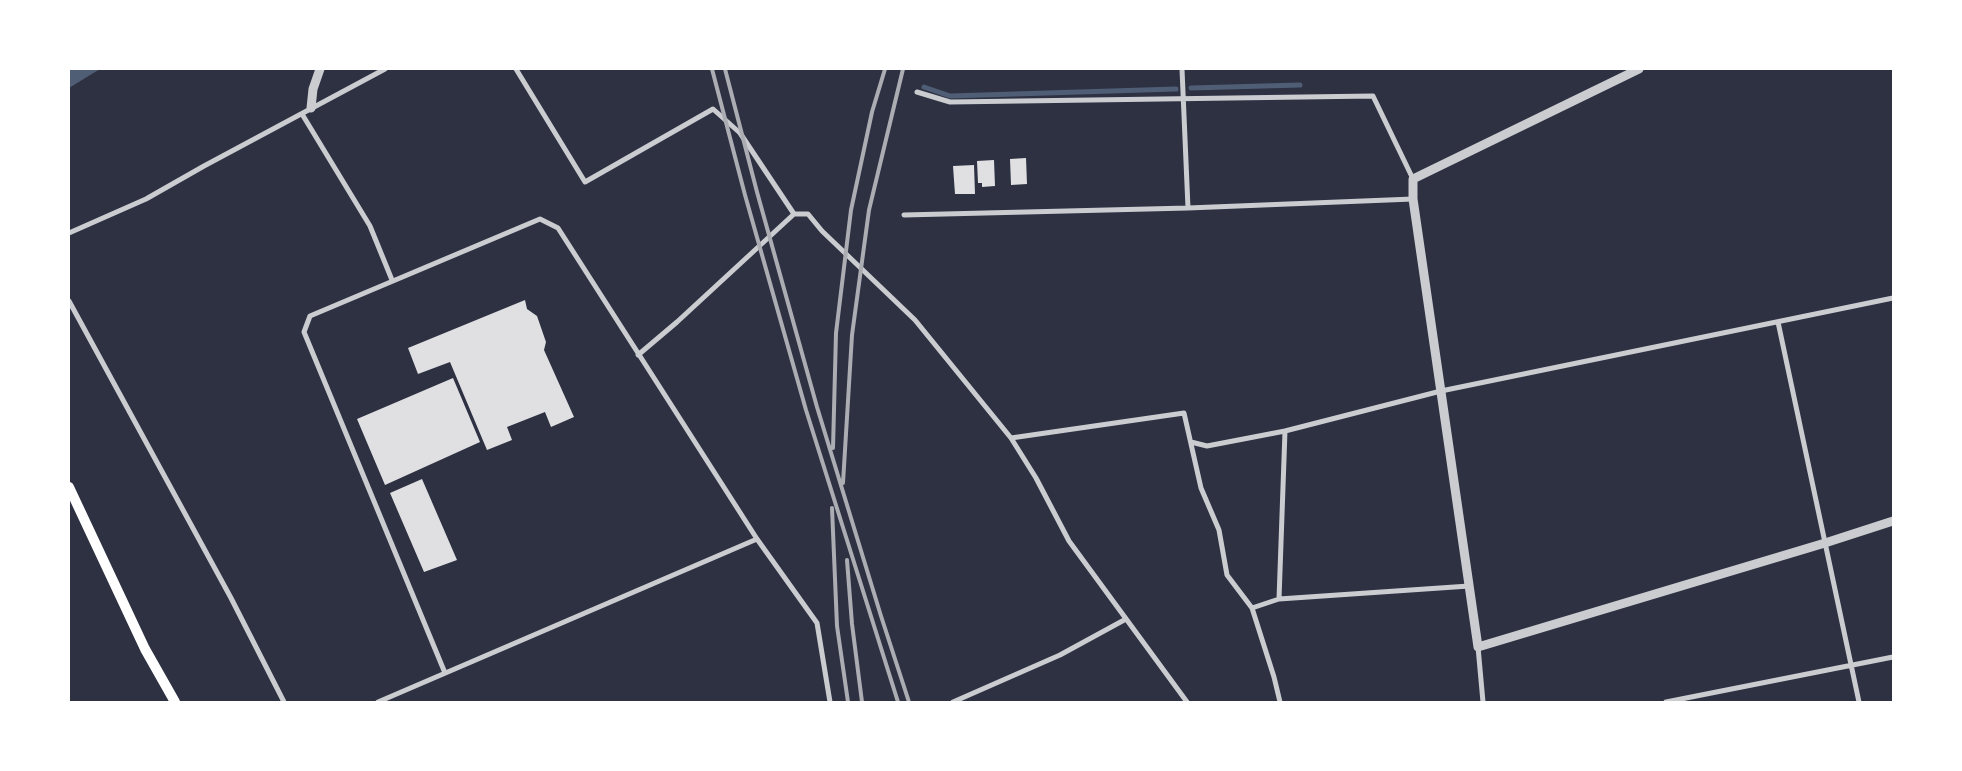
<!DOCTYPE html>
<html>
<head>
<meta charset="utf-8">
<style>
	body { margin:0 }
	#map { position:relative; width:1962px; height:771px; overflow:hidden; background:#2d3142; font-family:"Archivo Narrow",sans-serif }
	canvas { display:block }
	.frame { position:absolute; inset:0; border:70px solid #fff; pointer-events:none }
</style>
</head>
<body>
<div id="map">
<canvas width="1962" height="771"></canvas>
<div class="frame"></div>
</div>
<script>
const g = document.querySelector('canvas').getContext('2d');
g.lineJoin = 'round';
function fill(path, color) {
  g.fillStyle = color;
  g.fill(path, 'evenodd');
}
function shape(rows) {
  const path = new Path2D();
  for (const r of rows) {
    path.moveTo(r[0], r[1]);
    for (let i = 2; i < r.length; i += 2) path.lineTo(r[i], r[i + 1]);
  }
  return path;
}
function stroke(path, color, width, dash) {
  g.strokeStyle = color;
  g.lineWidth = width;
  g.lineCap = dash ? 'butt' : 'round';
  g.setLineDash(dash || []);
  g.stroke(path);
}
const water = shape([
	[69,69,100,69,69,88]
]);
const stream = shape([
	[924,87,950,96,1176,89],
	[1191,88,1300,85]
]);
const building = shape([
	[1026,158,1027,184,1011,185,1010,159],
	[994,160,995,186,982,187,982,183,978,183,977,161],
	[974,165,975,194,955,194,953,166],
	[525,300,527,309,537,316,546,342,544,350,574,417,551,427,545,412,507,427,512,440,487,450,450,362,418,374,408,348],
	[453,378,480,442,385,485,357,419],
	[422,479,457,560,424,572,390,493]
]);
const minor = shape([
	[516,69,585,182,713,109,740,133,794,214],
	[1182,69,1188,208],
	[917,92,950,102,1373,96,1413,179],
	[302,114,370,226,392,280],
	[904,215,1188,208,1413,199],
	[69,233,146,199,204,166,385,69],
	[69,301,231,598,284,702],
	[1778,322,1859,702],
	[638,355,677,322,794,214,808,214,822,231,915,320,1011,438,1036,478,1069,541,1187,702],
	[1011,438,1184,413,1201,488,1219,530,1227,575,1252,608,1274,677,1280,702],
	[1191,442,1207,446,1285,431],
	[1279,599,1285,431,1441,391,1893,298],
	[1252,608,1279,599,1469,586],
	[1478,647,1483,702],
	[445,673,304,332,310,316,540,219,558,228,757,539,817,623,830,702],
	[378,702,757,539],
	[953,702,1060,655,1126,619],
	[1666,702,1893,657]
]);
const tertiary = shape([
	[1639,69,1413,179,1413,199,1478,647,1825,543,1893,521],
	[311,108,313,89,320,69]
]);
const secondary = shape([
	[69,487,145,649,175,702]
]);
const rail = shape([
	[712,69,745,195,806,410,898,702],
	[725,69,757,192,817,407,881,616,909,702],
	[833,448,836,333,851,210,872,112,885,69],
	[843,483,852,335,869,210,903,69],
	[832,508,837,626,848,702],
	[847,560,852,624,862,702]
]);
fill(water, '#4f5d75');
stroke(stream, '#4f5d75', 5);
fill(building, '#e0e0e3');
stroke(minor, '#caccd0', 5);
stroke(tertiary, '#caccd0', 9);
stroke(secondary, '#fff', 10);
stroke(rail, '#abadb3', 4);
</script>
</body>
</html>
